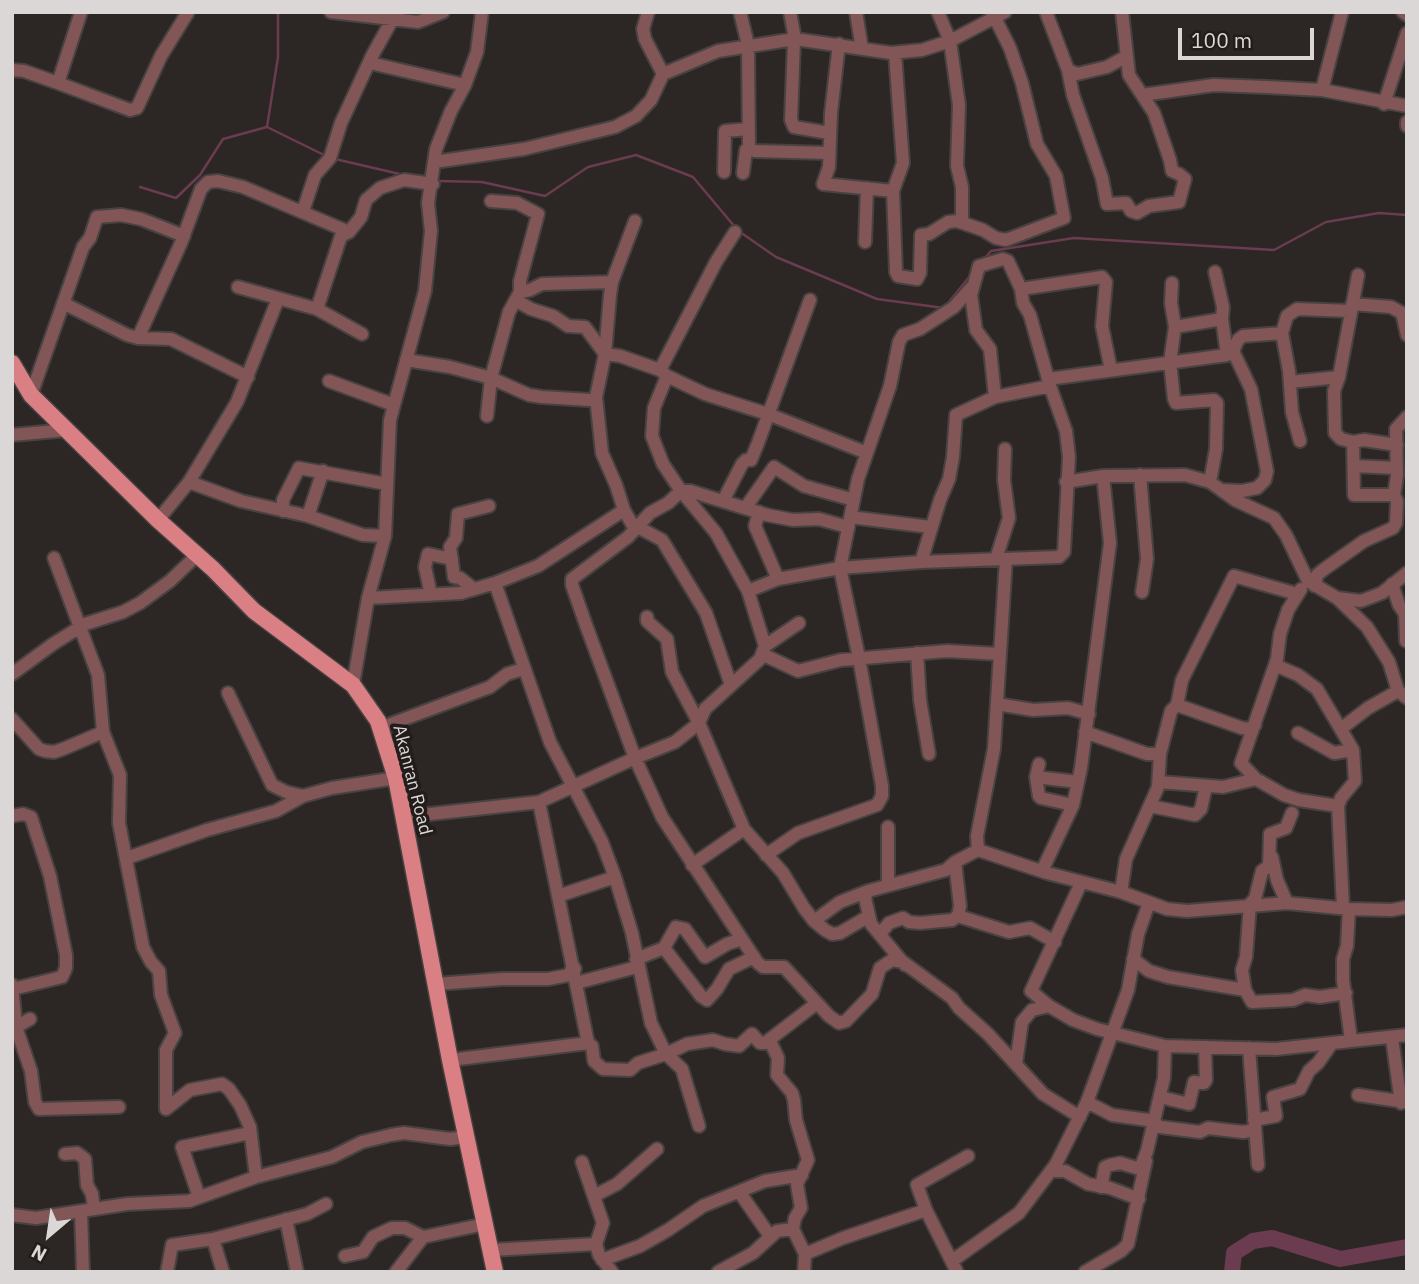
<!DOCTYPE html>
<html>
<head>
<meta charset="utf-8">
<style>
	body { margin:0 }
	#map { position:relative; width:1419px; height:1284px; overflow:hidden; background:#2c2725; font-family:"IBM Plex Sans",sans-serif }
	canvas { display:block }
	.frame { position:absolute; inset:0; border:14px solid #dad7d6; pointer-events:none }
	.north { position:absolute; left:14px; top:1200px; width:70px; height:70px; -webkit-text-stroke:5px #221d1b; paint-order:stroke; rotate:209deg; font-size:19px; font-weight:700; line-height:28px; text-align:center; color:#dad7d6 }
	.north::after { content:''; display:block; margin:auto; width:24px; height:32px; background:#dad7d6; clip-path:polygon(50% 0,100% 100%,50% 72%,0 100%) }
	.scale { position:absolute; left:1178px; top:28px; width:136px; height:32px; box-sizing:border-box; border:4px solid #dad7d6; border-top:0; padding-left:9px; font-size:21px; line-height:24px; white-space:nowrap; color:#dad7d6; -webkit-text-stroke:5px #221d1b; paint-order:stroke }
</style>
</head>
<body>
<div id="map">
<canvas width="1419" height="1284"></canvas>
<div class="frame"></div>
<div class="north">N</div>
<div class="scale">100 m</div>
</div>
<script>
const g = document.querySelector('canvas').getContext('2d');
g.lineJoin = 'round';
function shape(rows) {
  const path = new Path2D();
  for (const r of rows) {
    path.moveTo(r[0], r[1]);
    for (let i = 2; i < r.length; i += 2) path.lineTo(r[i], r[i + 1]);
  }
  return path;
}
function stroke(path, color, width, dash) {
  g.strokeStyle = color;
  g.lineWidth = width;
  g.lineCap = dash ? 'butt' : 'round';
  g.setLineDash(dash || []);
  g.stroke(path);
}
function drawText(font, color, halo, rows, align = 'center') {
  g.font = font + ' "IBM Plex Sans",sans-serif';
  g.lineWidth = 7;
  g.setLineDash([]);
  g.textBaseline = 'middle';
  g.strokeStyle = halo;
  g.fillStyle = color;
  for (const [text, x, y, turn = 0] of rows) {
    g.save();
    g.translate(x, y);
    g.rotate((+turn || 0) * Math.PI / 180);
    g.textAlign = isNaN(turn) ? turn : align;
    if (halo) g.strokeText(text, 0, 0);
    g.fillText(text, 0, 0);
    g.restore();
  }
}
const stream = shape([
	[267,127,278,57,278,12],
	[335,159,404,175],
	[438,181,482,182,545,196,588,167,636,155,693,177,735,227],
	[140,187,176,198,200,175,223,139,267,127,326,156],
	[740,232,776,257,877,299,944,308,970,276],
	[983,260,991,251,1074,238,1274,250,1326,222,1379,213,1407,215]
]);
const river = shape([
	[1232,1272,1234,1253,1253,1241,1272,1238,1340,1259,1407,1247]
]);
const minor = shape([
	[331,12,418,22,443,12],
	[648,12,643,29,645,39,663,74],
	[740,12,748,45,749,149,746,150,743,173],
	[790,12,795,39],
	[856,12,862,49],
	[938,12,950,41,959,105,957,166,962,187,962,222],
	[1046,12,1068,70,1073,95,1102,178,1107,204,1126,203,1131,211,1137,213,1149,206,1179,202,1185,179,1179,174,1172,171,1170,160,1154,113,1129,75,1122,12],
	[1403,12,1407,15],
	[794,41,791,120,794,127,829,133],
	[839,44,831,113,829,167,823,184,893,191],
	[895,53,903,163,893,191,896,272,898,276,917,279,920,273,921,235,929,234,948,222,957,221,983,230,996,238,1006,240,1064,218,1056,176,1037,144,1022,83,1010,48,992,12],
	[370,63,465,85],
	[12,70,24,71,58,83,130,110,137,108,161,56,188,12],
	[1068,70,1077,74,1107,67,1127,56],
	[58,83,81,12],
	[1322,90,1342,12],
	[1142,95,1214,85,1266,87,1322,90,1407,106],
	[1384,104,1407,33],
	[1407,122,1407,126],
	[749,149,755,151,829,153],
	[434,162,524,149,615,127,636,116,651,100,663,74,718,51,795,39,891,53,922,50,950,41,1005,12],
	[724,172,725,131,748,129],
	[303,211,315,175,330,158,341,123,372,56,392,20],
	[635,221,612,282,610,295,605,354,596,397,602,453,616,485,624,510,632,524,662,540,706,613,731,685],
	[865,242,867,188],
	[1215,272,1223,307,1222,319,1227,355],
	[1358,275,1339,377,1334,391,1335,433,1341,439,1353,442,1364,440,1397,445],
	[1172,283,1171,303,1175,327],
	[238,287,317,309,362,334],
	[1021,289,1102,277,1106,282,1102,326,1111,370],
	[520,292,530,290,542,284,612,282],
	[517,301,531,309,553,316,568,326,585,327,605,354,620,356,660,370,667,376,705,394,768,414,867,453],
	[63,303,127,335,138,338,171,339,248,377],
	[1352,304,1391,307,1402,313,1407,335],
	[317,309,341,236,349,232,361,217,366,200,380,188,404,180,433,184],
	[138,338,181,243,201,189,208,182,218,181,243,187,349,232],
	[406,360,450,367,491,378,529,395,542,397,590,400,596,397],
	[660,370,716,262,735,232],
	[1048,379,1227,355,1233,351,1238,340,1243,336,1282,333],
	[329,381,394,405],
	[1290,382,1339,377],
	[31,395,83,247,90,238,97,217,121,215,141,219,184,236],
	[487,416,491,378,509,312,520,292,520,281,538,214,517,203,491,201],
	[12,435,67,430],
	[1300,441,1292,412,1289,371,1282,333,1287,316,1297,309,1350,311],
	[1353,442,1354,495,1394,495],
	[1354,466,1397,468],
	[1140,475,1147,559,1142,592],
	[189,482,241,501,308,516,363,535,385,536],
	[1066,482,1103,476,1185,475,1210,482,1235,500,1274,518,1286,535,1308,581,1337,598,1367,627,1389,662,1398,691,1407,698],
	[1210,482,1216,449,1217,403,1214,400,1176,403,1174,399,1170,362,1175,327,1222,319],
	[1222,490,1242,491,1257,488,1265,480,1267,471,1251,389,1233,351],
	[723,501,742,464,746,460,751,460,758,443,810,300],
	[746,507,774,467,804,486,854,500],
	[283,511,283,500,299,468,387,484],
	[759,512,755,526,778,579],
	[308,516,323,471],
	[850,517,930,527],
	[158,520,189,482,237,402,278,299],
	[848,527,819,519,793,520,767,515,690,491,681,491,668,503,650,513,628,537,572,579,572,585,586,625,635,758,662,817,757,962,763,967,784,967,829,1016,839,1023,846,1021,872,994,880,968,892,960,903,962,952,998,959,1008,988,1034,1043,1094,1080,1117],
	[54,558,98,675,103,732,120,775,119,823,143,947,151,962,159,971,161,995,175,1033,166,1050,166,1109],
	[996,559,1009,518,1004,480,1005,449],
	[921,562,940,500,949,479,953,457,956,415,995,397,1050,386],
	[495,583,550,742,602,842,615,877,632,933,651,1023,666,1054,682,1069,699,1126],
	[1392,584,1399,605,1405,614,1406,641],
	[1315,586,1317,575,1323,570,1364,541,1393,528,1396,523,1397,501,1394,495,1397,475,1396,429,1407,417],
	[474,589,460,578,454,577,450,547,456,538,458,514,489,506],
	[1301,589,1288,610,1280,634,1277,659,1241,763,1256,779,1284,795,1299,800,1338,806],
	[748,591,778,579,840,568,921,562,1059,557,1064,552,1069,457,1066,431,1050,386,1030,315,1023,303,1021,289,1008,261,1003,259,979,266,971,295,976,330,990,349,995,397],
	[431,595,425,567,428,554,452,559],
	[368,598,461,593,495,583,538,566,624,510],
	[1337,598,1361,601,1382,593,1407,573],
	[647,617,647,621,667,639,672,672,699,723,744,829,783,873,804,908,814,921,825,930,832,934,840,933,869,916],
	[765,646,799,623],
	[917,653,920,700,929,754],
	[762,654,798,671,841,660,947,651,1000,654],
	[1275,665,1298,675,1317,689,1353,750,1355,781,1341,798,1338,806,1343,907],
	[12,674,53,644,85,624,123,612,140,603,170,581,196,556],
	[353,685,368,598,385,536,390,420,425,291,431,231,428,203,436,149,451,111,465,85,477,52,482,12],
	[228,693,272,785,286,792,303,796],
	[997,704,1033,710,1068,708,1089,714],
	[1177,705,1242,728,1250,729,1255,725],
	[12,719,39,749,45,751,54,752,63,749,103,732],
	[380,728,490,687,507,674,523,669],
	[1342,728,1368,708,1398,691],
	[1085,732,1147,754,1160,754],
	[1298,733,1334,753,1353,750],
	[1039,764,1036,777,1039,796,1041,798,1073,805],
	[1036,777,1078,782],
	[1159,782,1223,787,1256,779],
	[539,802,588,1043],
	[1150,806,1195,815,1201,809,1206,786],
	[1292,813,1286,828,1270,834,1269,866,1262,871,1255,899,1250,904,1246,957,1242,970,1245,990,1252,1002,1293,1000,1305,995,1320,997,1346,993],
	[12,816,23,814,31,817,50,876,66,955,66,968,62,977,13,989],
	[403,817,539,802,635,758,675,742,699,723,705,709,760,659,765,646,748,591,716,533,681,491,663,464,652,436,654,408,667,376],
	[978,850,977,836,994,749,1006,559],
	[766,855,798,833,877,805,882,796,882,786,859,658,840,568,858,479,890,386,899,342,903,335,920,329,954,307,972,287],
	[1272,857,1277,880,1287,903],
	[127,858,207,830,276,811,303,796,332,788,396,778],
	[955,862,960,906,958,916],
	[692,865,744,829],
	[1042,871,1073,805,1081,768,1110,543,1103,476],
	[1081,883,1031,991,1049,1006,1073,1020,1097,1029,1165,1046,1276,1049,1407,1035],
	[888,885,888,827],
	[868,891,865,898,871,924,905,965],
	[1121,892,1126,859,1158,787,1160,754,1171,711,1177,705,1182,680,1234,576,1297,594],
	[558,896,615,877],
	[1349,909,1347,946,1343,959,1343,980,1351,1040],
	[814,921,840,902,868,891,946,870,955,862,978,850,1047,873,1121,892,1167,909,1187,911,1287,903,1349,909,1392,910,1407,907],
	[880,934,889,923,903,918,909,922,920,923,952,920,958,916,1009,932,1030,928,1055,942],
	[664,948,701,996,707,1000,717,989,729,969,754,957],
	[636,959,664,948,676,927,685,929,705,957,727,944,742,939],
	[1133,959,1149,971,1168,977,1245,990],
	[576,983,637,967],
	[436,984,502,979,548,979,569,975,573,966,575,969],
	[12,985,16,1027,31,1071,35,1102,39,1109,119,1107],
	[12,1032,16,1027,30,1019],
	[1392,1038,1401,1103],
	[770,1041,778,1058,777,1075,792,1093,794,1100,796,1120,808,1160,797,1184,801,1208,795,1218,793,1229,805,1254,804,1272],
	[1249,1048,1258,1165],
	[450,1060,588,1043,592,1046,594,1061,603,1069,630,1070,638,1063,666,1054,687,1044,713,1040,725,1044,739,1046,752,1034,760,1043,765,1043,817,1003],
	[1016,1063,1022,1022,1032,1010,1049,1006],
	[1358,1095,1406,1102],
	[1160,1097,1189,1104,1194,1082,1204,1083,1206,1080,1205,1047],
	[1087,1102,1112,1115,1155,1121],
	[166,1109,190,1090,222,1084,229,1089,240,1105,250,1127,256,1177],
	[1254,1120,1276,1116,1273,1097,1300,1089,1309,1071,1318,1063,1332,1043],
	[1153,1126,1200,1132,1208,1128,1243,1132,1255,1130],
	[65,1154,77,1153,85,1159,87,1185,92,1194,94,1209],
	[582,1162,603,1223,596,1244,599,1255,612,1272],
	[1051,1171,1065,1171,1088,1184,1110,1188,1139,1199],
	[1101,1187,1105,1167,1110,1165,1120,1163,1140,1169,1147,1151,1164,1078,1165,1046],
	[740,1193,770,1236],
	[594,1196,617,1184,657,1149],
	[199,1197,182,1147,250,1133],
	[81,1212,83,1272],
	[12,1215,36,1218,127,1204,189,1201,256,1177,332,1157,362,1142,391,1135,404,1133,450,1139,465,1137],
	[286,1219,297,1272],
	[213,1239,223,1272],
	[491,1250,596,1244],
	[805,1254,843,1238,926,1210],
	[345,1256,363,1252,373,1237,392,1228,405,1228,423,1237],
	[602,1260,640,1246,668,1230,703,1206,765,1181,802,1175],
	[952,1261,1019,1213,1056,1164,1087,1102,1128,990,1138,934,1149,903],
	[167,1272,172,1245,213,1239,307,1214,326,1204],
	[396,1272,423,1237,485,1224],
	[718,1272,753,1253,777,1231,793,1229],
	[957,1272,926,1210,917,1185,968,1156],
	[1085,1272,1121,1251,1128,1244,1146,1161]
]);
const major = shape([
	[12,363,31,395,158,520,213,569,254,611,353,685,378,721,396,778,450,1060,495,1272]
]);
const streetNames = [
	["Akanran Road",412,780,76]
];
stroke(stream, '#6b3b50', 2.5);
stroke(river, '#6b3b50', 16);
stroke(minor, '#484341', 16);
stroke(major, '#484341', 19);
stroke(minor, '#825557', 12);
stroke(major, '#da8084', 16);
drawText('18px', '#dad7d6', '#221d1b', streetNames);
</script>
</body>
</html>
